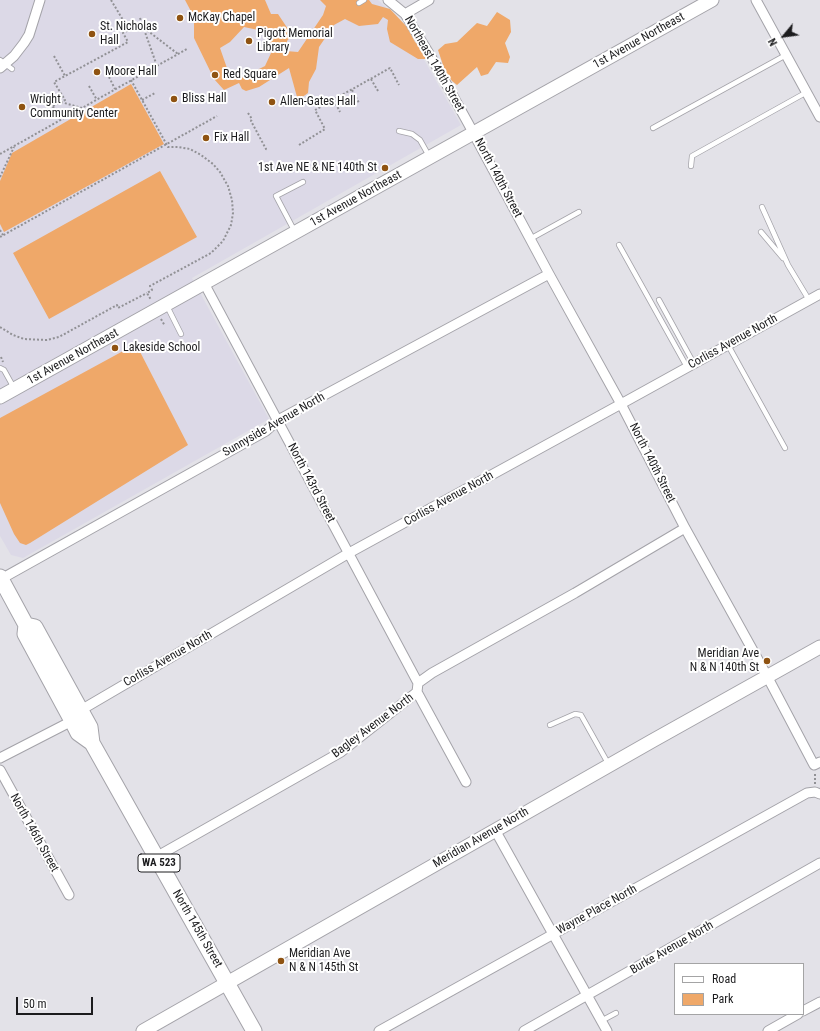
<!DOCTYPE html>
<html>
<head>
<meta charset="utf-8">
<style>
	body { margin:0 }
	#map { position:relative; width:820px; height:1031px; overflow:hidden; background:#e3e2e8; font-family:"Roboto Condensed",sans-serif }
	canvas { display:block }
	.legend { position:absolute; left:674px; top:963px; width:130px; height:52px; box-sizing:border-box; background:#fff; border:1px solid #a4a4a5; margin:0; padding:5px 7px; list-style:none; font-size:12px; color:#1c1c1e }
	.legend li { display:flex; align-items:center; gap:8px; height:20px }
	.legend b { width:20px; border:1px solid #a4a4a5 }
	.north { position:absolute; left:764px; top:16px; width:40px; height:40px; -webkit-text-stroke:3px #fff; paint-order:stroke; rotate:241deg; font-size:11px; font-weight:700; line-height:16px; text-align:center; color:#1c1c1e }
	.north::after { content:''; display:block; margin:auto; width:14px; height:18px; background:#1c1c1e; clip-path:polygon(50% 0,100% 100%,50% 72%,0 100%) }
	.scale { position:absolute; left:16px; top:997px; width:77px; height:18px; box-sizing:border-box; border:2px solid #1c1c1e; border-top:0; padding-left:5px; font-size:12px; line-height:14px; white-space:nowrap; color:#1c1c1e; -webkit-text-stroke:3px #fff; paint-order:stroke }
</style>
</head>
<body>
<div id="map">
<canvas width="820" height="1031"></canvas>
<ul class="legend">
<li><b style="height:5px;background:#fff"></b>Road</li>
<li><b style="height:11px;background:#efa869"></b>Park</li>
</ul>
<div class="north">N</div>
<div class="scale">50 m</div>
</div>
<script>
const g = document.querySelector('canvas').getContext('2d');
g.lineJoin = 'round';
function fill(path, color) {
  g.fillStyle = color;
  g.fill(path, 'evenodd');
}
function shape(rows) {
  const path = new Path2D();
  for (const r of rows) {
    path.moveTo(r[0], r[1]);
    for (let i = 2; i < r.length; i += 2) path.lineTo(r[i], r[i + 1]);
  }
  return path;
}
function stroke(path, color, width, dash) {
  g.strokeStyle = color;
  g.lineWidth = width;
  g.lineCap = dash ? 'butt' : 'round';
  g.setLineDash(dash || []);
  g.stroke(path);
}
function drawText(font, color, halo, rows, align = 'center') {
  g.font = font + ' "Roboto Condensed",sans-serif';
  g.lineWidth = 4;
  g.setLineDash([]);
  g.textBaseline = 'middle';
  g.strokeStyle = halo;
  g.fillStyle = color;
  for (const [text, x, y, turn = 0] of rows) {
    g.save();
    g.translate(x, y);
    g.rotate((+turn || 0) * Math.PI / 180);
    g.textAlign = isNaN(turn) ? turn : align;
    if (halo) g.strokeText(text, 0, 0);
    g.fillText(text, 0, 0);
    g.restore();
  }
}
const built = shape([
	[0,0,378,0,394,15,418,49,461,125,192,278,269,419,23,558,11,555,0,536]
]);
const green = shape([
	[185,0,265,0,271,14,278,14,292,35,287,41,286,51,298,52,323,15,326,6,320,0,369,0,372,4,390,9,407,27,415,42,423,48,429,57,426,59,418,59,390,42,387,29,388,20,383,17,378,24,359,26,345,19,334,25,319,47,316,69,309,82,308,93,301,98,297,97,289,68,259,87,246,91,242,89,239,83,224,90,214,79,194,38,194,17],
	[244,27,263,31,270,38,271,53,265,66,241,78,228,71,220,48,230,42],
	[497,12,510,20,511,32,505,43,510,57,508,63,496,62,488,74,481,76,477,67,457,85,452,81,445,71,438,50,445,44,457,42,477,23,487,26],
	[131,84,164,144,4,232,0,224,0,181,12,153],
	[160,171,197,237,49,319,13,253],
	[136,344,188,445,30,543,26,545,20,543,14,534,0,503,0,418]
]);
const path = shape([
	[111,0,129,30],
	[140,18,157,66],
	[144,28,178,54],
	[54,56,65,76],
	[109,77,115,89],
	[371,79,378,91],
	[131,80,168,147,178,147,190,149,201,155,213,164,220,172,228,186,232,200,233,213,231,225,223,241,211,253,150,286,152,290,147,293,151,300],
	[89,86,97,100],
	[352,90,359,103],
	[142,100,155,93],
	[334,100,340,112],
	[61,102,82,108],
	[51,103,60,120],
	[53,106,65,100,54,82,128,42,123,33,141,23],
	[248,113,252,119,251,121,266,149,268,150],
	[299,145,325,129,315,110,390,68,399,85],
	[0,154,187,49],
	[0,177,14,147],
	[0,230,3,235],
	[0,237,217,116],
	[161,319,165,326],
	[0,327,13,335,24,339,47,340,59,337,117,305,118,308,147,293],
	[1,357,3,362],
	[815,774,815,784]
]);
const lane = shape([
	[359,3,364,0],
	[0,60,12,69],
	[653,128,786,55],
	[399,131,412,134,420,140,429,156],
	[691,166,692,156,807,92],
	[762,207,788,265,809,300],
	[295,232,276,196,303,182],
	[761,232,783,258],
	[530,239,579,212],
	[619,245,687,367],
	[659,300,694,364],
	[167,306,181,334],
	[728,345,785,448],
	[0,368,4,370,14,388],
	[550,725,575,714,581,715,609,765],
	[601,1021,616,1013]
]);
const street = shape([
	[388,0,405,14,433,60,468,123,549,274,621,404,685,528,767,676,814,765,820,762],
	[756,0,820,117],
	[405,14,429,0],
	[0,68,14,56,24,43,29,35,40,0],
	[204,283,418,683],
	[1,579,266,431,278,420,549,274],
	[417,692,466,782],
	[81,710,349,553,621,404,820,294],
	[0,758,72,721],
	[0,770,69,895],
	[495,830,607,1031],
	[156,857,341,752,417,692,418,683,432,673,575,593,685,528],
	[803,1011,820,1002],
	[379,1031,807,793,815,792,820,794],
	[524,1031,820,863],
	[768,1031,798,1014]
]);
const secondary = shape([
	[0,397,712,0],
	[143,1031,652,741,820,647]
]);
const primary = shape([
	[0,577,26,625,25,634,72,721,78,733,92,743],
	[26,625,35,627,90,727,92,743,254,1031]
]);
const markers = [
	[180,18,4,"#8f5312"],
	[92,34,4,"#8f5312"],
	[249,41,4,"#8f5312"],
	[97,72,4,"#8f5312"],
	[215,75,4,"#8f5312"],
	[174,99,4,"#8f5312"],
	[272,102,4,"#8f5312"],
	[22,107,4,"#8f5312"],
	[206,138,4,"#8f5312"],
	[385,168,4,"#8f5312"],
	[115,348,4,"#8f5312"],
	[767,661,4,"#8f5312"],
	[281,961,4,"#8f5312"]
];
const shields = [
	[159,863,42]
];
const shieldNames = [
	["WA 523",159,863]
];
const poiNames = [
	["McKay Chapel",188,18],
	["St. Nicholas",100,27],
	["Hall",100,41],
	["Pigott Memorial",257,34],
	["Library",257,48],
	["Moore Hall",105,72],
	["Red Square",223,75],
	["Bliss Hall",182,99],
	["Wright",30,100],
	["Community Center",30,114],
	["Allen-Gates Hall",280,102],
	["Fix Hall",214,138],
	["1st Ave NE & NE 140th St",377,168,"right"],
	["Lakeside School",123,348],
	["Meridian Ave",759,654,"right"],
	["N & N 140th St",759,668,"right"],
	["Meridian Ave",289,954],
	["N & N 145th St",289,968]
];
const streetNames = [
	["1st Avenue Northeast",639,41,-29],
	["Northeast 140th Street",434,64,60],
	["North 140th Street",498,178,62],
	["1st Avenue Northeast",356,199,-29],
	["Corliss Avenue North",733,342,-29],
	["1st Avenue Northeast",73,357,-29],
	["Sunnyside Avenue North",274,425,-30],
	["North 140th Street",652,463,63],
	["North 143rd Street",311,483,62],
	["Corliss Avenue North",449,499,-29],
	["Corliss Avenue North",168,659,-30],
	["Bagley Avenue North",373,726,-37],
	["North 146th Street",34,833,61],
	["Meridian Avenue North",481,838,-30],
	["Wayne Place North",597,910,-29],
	["North 145th Street",197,929,60],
	["Burke Avenue North",672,948,-30]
];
fill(built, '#dcd9e7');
fill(green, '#efa869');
stroke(lane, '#a4a3a9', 6);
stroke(street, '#a4a3a9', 11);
stroke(secondary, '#a4a3a9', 15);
stroke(primary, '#a4a3a9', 17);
stroke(path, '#919195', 2, [2, 2]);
stroke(lane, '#fff', 4.5);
stroke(street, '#fff', 9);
stroke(secondary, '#fff', 13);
stroke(primary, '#fff', 15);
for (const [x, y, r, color] of markers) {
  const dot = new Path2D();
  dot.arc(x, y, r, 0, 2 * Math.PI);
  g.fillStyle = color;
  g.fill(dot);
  stroke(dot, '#fff', 1.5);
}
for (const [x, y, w] of shields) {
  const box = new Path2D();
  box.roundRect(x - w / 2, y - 9, w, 18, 3);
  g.fillStyle = '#fff';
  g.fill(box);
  stroke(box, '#1c1c1e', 1);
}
drawText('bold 11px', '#1c1c1e', null, shieldNames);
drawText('12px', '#1c1c1e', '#fff', poiNames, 'left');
drawText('12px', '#1c1c1e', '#fff', streetNames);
</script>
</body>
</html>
